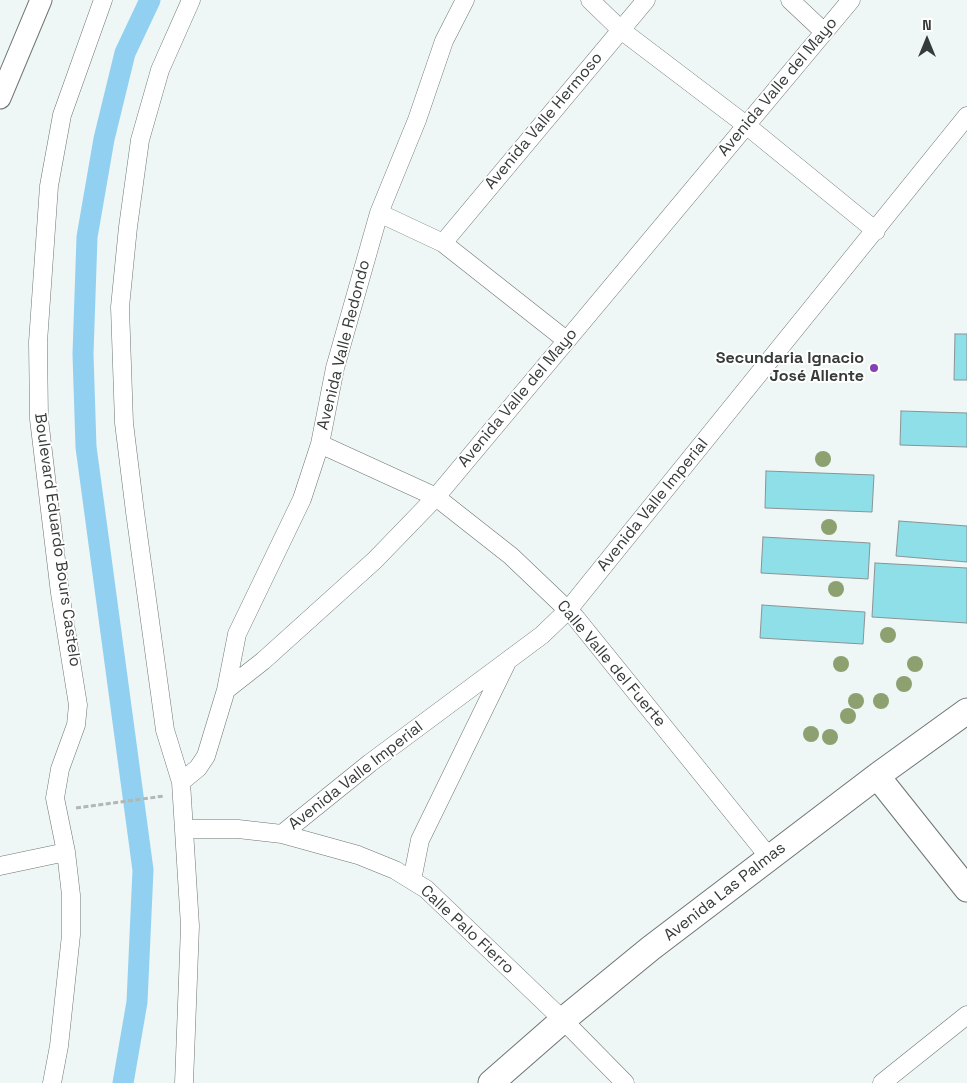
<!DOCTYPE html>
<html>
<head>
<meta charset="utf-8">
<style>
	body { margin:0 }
	#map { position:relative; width:967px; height:1083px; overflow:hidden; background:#eef7f5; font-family:"Space Grotesk",sans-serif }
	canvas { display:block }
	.north { position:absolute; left:902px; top:15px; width:50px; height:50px; -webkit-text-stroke:4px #fff; paint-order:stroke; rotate:0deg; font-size:14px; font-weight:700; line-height:20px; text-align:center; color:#363a39 }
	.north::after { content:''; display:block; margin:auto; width:18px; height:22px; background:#363a39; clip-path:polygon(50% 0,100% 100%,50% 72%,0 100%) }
</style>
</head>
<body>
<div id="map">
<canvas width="967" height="1083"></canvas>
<div class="north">N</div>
</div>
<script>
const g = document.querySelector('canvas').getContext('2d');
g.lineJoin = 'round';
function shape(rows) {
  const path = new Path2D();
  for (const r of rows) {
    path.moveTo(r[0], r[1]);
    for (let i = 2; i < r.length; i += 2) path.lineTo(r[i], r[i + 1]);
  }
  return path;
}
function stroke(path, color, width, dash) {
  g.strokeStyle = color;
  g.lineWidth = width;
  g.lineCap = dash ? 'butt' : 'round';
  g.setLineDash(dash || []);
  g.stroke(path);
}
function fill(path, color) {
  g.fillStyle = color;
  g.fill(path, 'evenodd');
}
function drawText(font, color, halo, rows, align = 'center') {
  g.font = font + ' "Space Grotesk",sans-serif';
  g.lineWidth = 4;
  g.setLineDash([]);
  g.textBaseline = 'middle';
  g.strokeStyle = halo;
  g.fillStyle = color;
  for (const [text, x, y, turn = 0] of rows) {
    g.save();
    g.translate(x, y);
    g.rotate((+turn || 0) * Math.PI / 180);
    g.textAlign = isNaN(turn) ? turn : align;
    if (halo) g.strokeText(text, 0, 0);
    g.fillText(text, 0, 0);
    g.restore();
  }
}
const canal = shape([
	[123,1083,137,1002,143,870,86,447,83,354,87,237,104,139,125,53,150,0]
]);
const building = shape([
	[955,334,967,334,967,380,954,380,955,334],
	[901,411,967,413,967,447,900,445,901,411],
	[766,471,874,475,872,512,765,508,766,471],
	[899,521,967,526,967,562,896,556,899,521],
	[763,537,870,543,868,579,761,573,763,537],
	[875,563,967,568,967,623,872,617,875,563],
	[762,605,865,612,863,644,760,638,762,605]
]);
const path = shape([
	[76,808,164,796]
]);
const minor = shape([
	[590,0,621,30,746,125,876,231],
	[790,0,823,31],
	[379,213,443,243,566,340],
	[443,243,646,0],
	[320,444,436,497,511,556,575,617,769,857],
	[226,690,237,634,302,499,320,444,335,368,379,213,417,120,444,41,465,0],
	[181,782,198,768,206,756,226,690,263,661,375,560,436,497,851,0],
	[184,829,238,829,282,834,358,855,395,870,426,889,563,1020,625,1083],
	[282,834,370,763,542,635,568,610,967,116],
	[0,866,66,852],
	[412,880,420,840,506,664],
	[52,1083,59,1046,71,935,71,895,66,852,55,798,60,769,76,725,78,705,60,593,39,419,38,342,49,186,62,115,103,0],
	[184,1083,190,926,181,782,165,730,135,512,124,423,120,307,128,227,140,140,160,70,191,0],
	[882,1083,967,1015]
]);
const tertiary = shape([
	[0,98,41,0]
]);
const secondary = shape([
	[877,776,967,889],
	[491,1083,563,1020,651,948,877,776,967,711]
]);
const trees = [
	[823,459],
	[829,527],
	[836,589],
	[888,635],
	[841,664],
	[915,664],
	[904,684],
	[856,701],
	[881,701],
	[848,716],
	[811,734],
	[830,737]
];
const markers = [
	[874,368,5,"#8441b4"]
];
const streetNames = [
	["Avenida Valle del Mayo",778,87,-50],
	["Avenida Valle Hermoso",544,121,-50],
	["Avenida Valle Redondo",344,345,-76],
	["Avenida Valle del Mayo",518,398,-50],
	["Avenida Valle Imperial",653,505,-51],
	["Boulevard Eduardo Bours Castelo",57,540,82],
	["Calle Valle del Fuerte",611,664,50],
	["Avenida Valle Imperial",356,776,-38],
	["Avenida Las Palmas",725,892,-38],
	["Calle Palo Fierro",467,930,43]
];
const poiNames = [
	["Secundaria Ignacio",864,359],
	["José Allente",864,377]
];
stroke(canal, '#91d0f0', 21);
fill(building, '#8fdfe9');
stroke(building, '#8b9394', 1);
stroke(minor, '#6e7573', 19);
stroke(tertiary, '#6e7573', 23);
stroke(secondary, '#6e7573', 27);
stroke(path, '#b0b7b5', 3, [5, 2.5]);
stroke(minor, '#fff', 18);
stroke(tertiary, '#fff', 21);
stroke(secondary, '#fff', 25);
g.fillStyle = '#8ca070';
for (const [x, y] of trees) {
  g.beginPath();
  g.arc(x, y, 8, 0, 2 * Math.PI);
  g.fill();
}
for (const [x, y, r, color] of markers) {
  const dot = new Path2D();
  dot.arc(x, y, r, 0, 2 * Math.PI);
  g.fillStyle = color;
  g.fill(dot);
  stroke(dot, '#fff', 2);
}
drawText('16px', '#363a39', '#fff', streetNames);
drawText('bold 16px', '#363a39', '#fff', poiNames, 'right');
</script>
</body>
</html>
